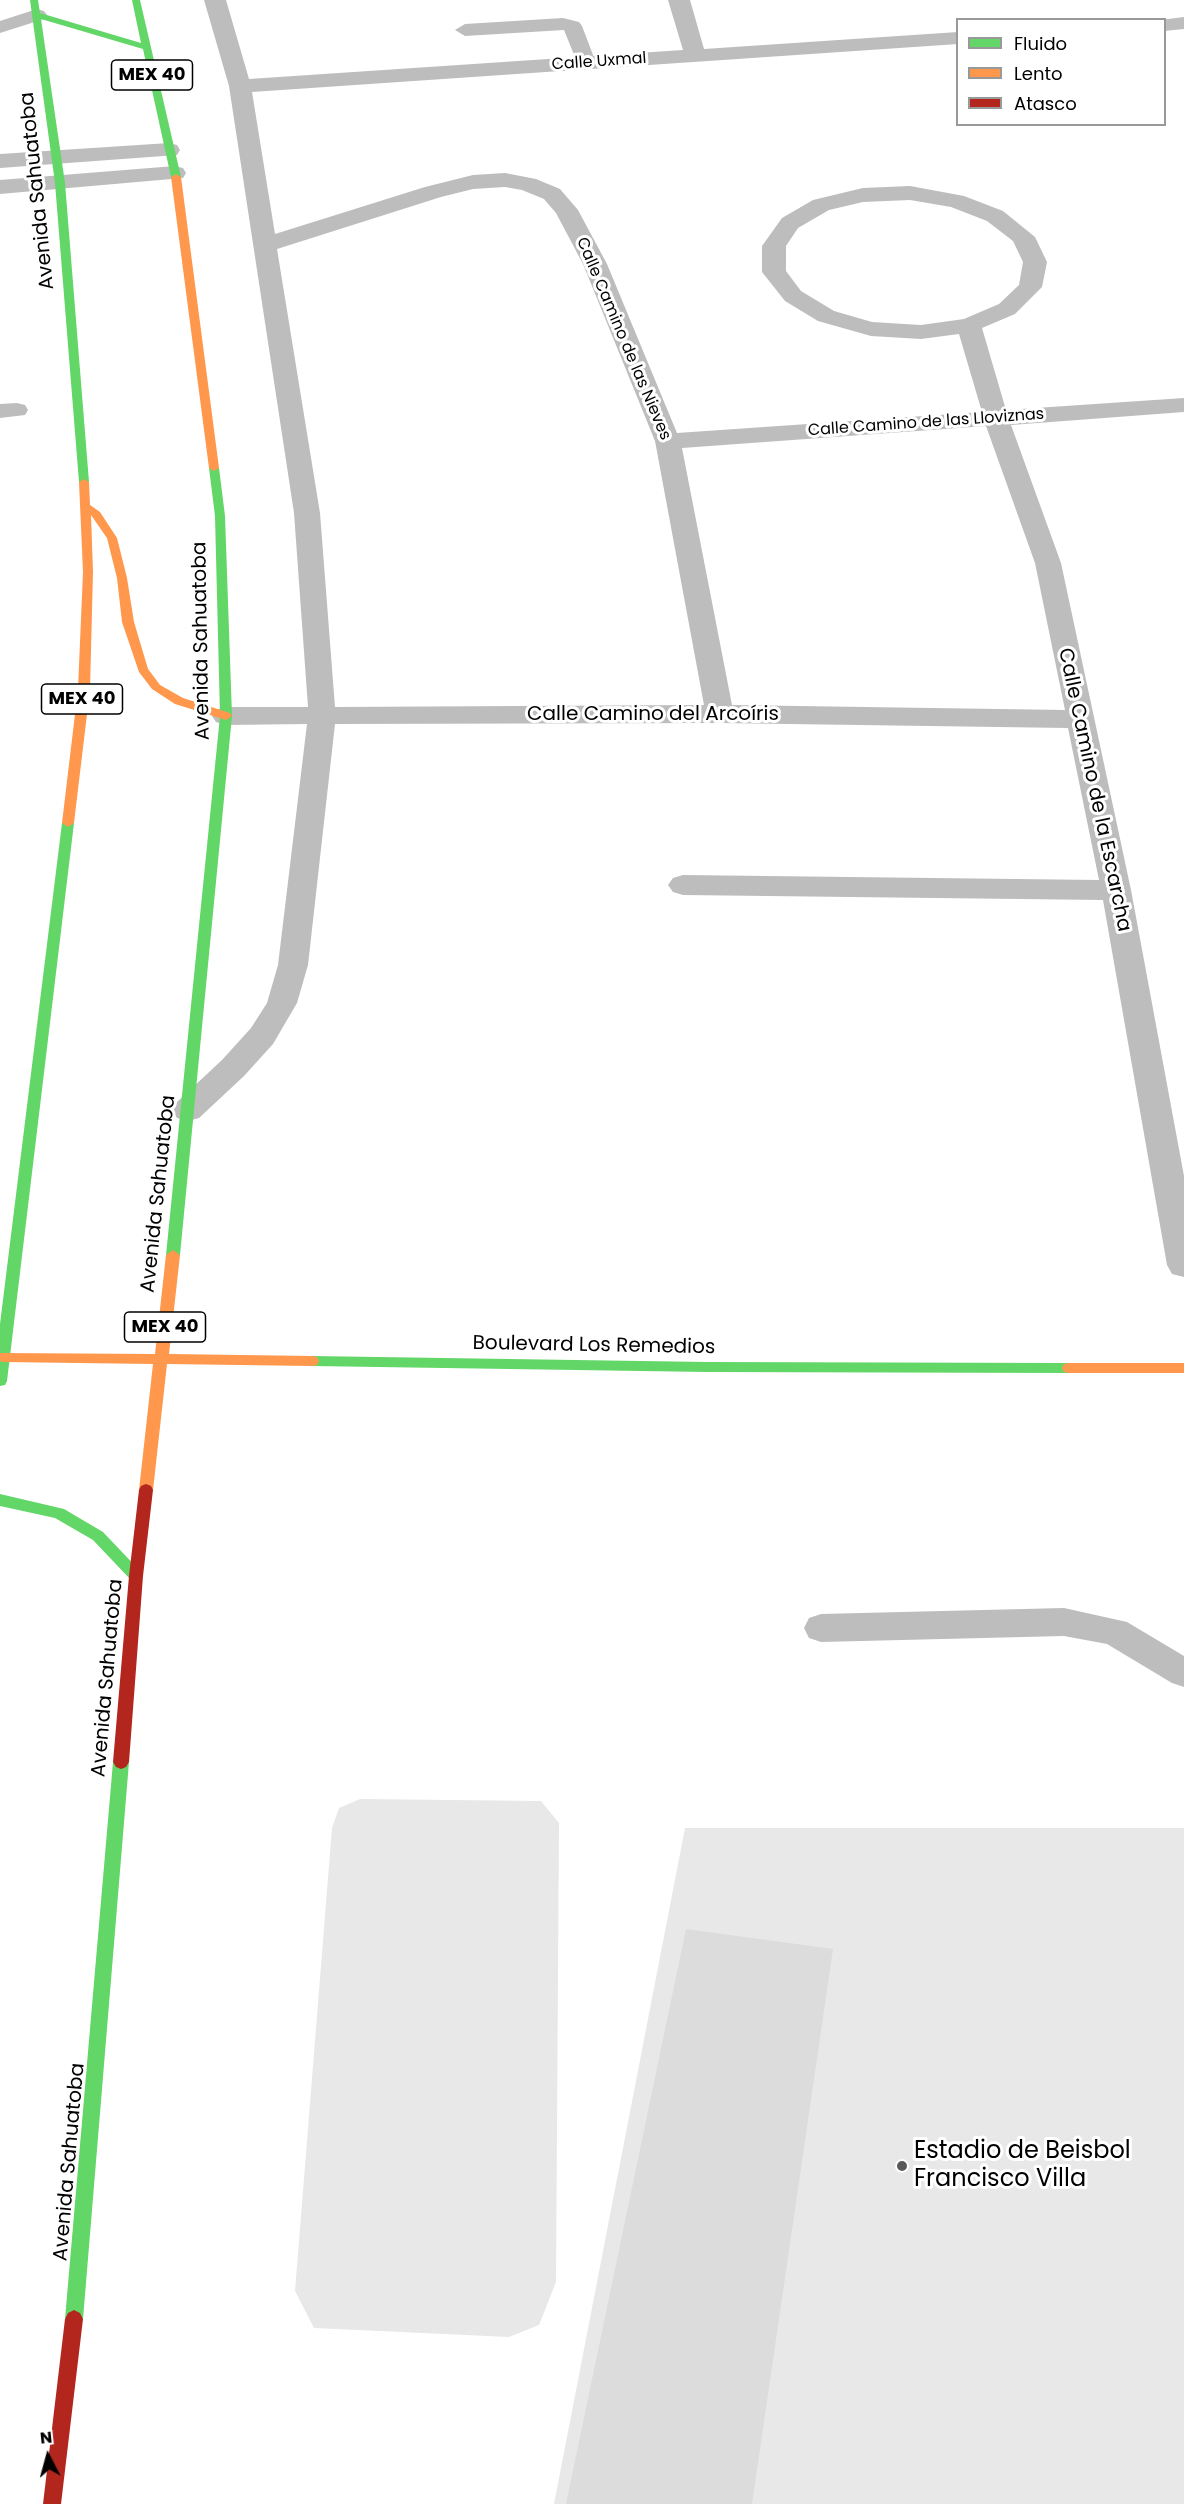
<!DOCTYPE html>
<html>
<head>
<meta charset="utf-8">
<style>
	body { margin:0 }
	#map { position:relative; width:1184px; height:2504px; overflow:hidden; background:#fff; font-family:Poppins,sans-serif }
	canvas { display:block }
	.legend { position:absolute; left:956px; top:18px; width:210px; height:108px; box-sizing:border-box; background:#fff; border:2px solid #999; margin:0; padding:8px 10px; list-style:none; font-size:18px; color:#000 }
	.legend li { display:flex; align-items:center; gap:12px; height:30px }
	.legend b { width:30px; border:2px solid #999 }
	.north { position:absolute; left:18px; top:2426px; width:60px; height:60px; -webkit-text-stroke:4px #fff; paint-order:stroke; rotate:354deg; font-size:16px; font-weight:700; line-height:24px; text-align:center; color:#000 }
	.north::after { content:''; display:block; margin:auto; width:21px; height:27px; background:#000; clip-path:polygon(50% 0,100% 100%,50% 72%,0 100%) }
</style>
</head>
<body>
<div id="map">
<canvas width="1184" height="2504"></canvas>
<ul class="legend">
<li><b style="height:8px;background:#63d668"></b>Fluido</li>
<li><b style="height:8px;background:#ff974d"></b>Lento</li>
<li><b style="height:8px;background:#b3261e"></b>Atasco</li>
</ul>
<div class="north">N</div>
</div>
<script>
const g = document.querySelector('canvas').getContext('2d');
g.lineJoin = 'round';
function fill(path, color) {
  g.fillStyle = color;
  g.fill(path, 'evenodd');
}
function shape(rows) {
  const path = new Path2D();
  for (const r of rows) {
    path.moveTo(r[0], r[1]);
    for (let i = 2; i < r.length; i += 2) path.lineTo(r[i], r[i + 1]);
  }
  return path;
}
function stroke(path, color, width, dash) {
  g.strokeStyle = color;
  g.lineWidth = width;
  g.lineCap = dash ? 'butt' : 'round';
  g.setLineDash(dash || []);
  g.stroke(path);
}
function drawText(font, color, halo, rows, align = 'center') {
  g.font = font + ' Poppins,sans-serif';
  g.lineWidth = 6;
  g.setLineDash([]);
  g.textBaseline = 'middle';
  g.strokeStyle = halo;
  g.fillStyle = color;
  for (const [text, x, y, turn = 0] of rows) {
    g.save();
    g.translate(x, y);
    g.rotate((+turn || 0) * Math.PI / 180);
    g.textAlign = isNaN(turn) ? turn : align;
    if (halo) g.strokeText(text, 0, 0);
    g.fillText(text, 0, 0);
    g.restore();
  }
}
const green = shape([
	[360,1799,541,1801,559,1823,556,2282,539,2325,509,2337,314,2328,295,2291,332,1828,339,1808],
	[685,1828,1184,1828,1184,2504,554,2504]
]);
const building = shape([
	[686,1929,833,1949,752,2504,566,2504]
]);
const lane = shape([
	[37,9,44,11,47,15,44,19,0,33,0,21,37,9],
	[563,18,579,22,582,26,596,63,593,67,579,67,564,30,465,36,455,30,465,24,563,18],
	[17,403,25,405,28,410,25,415,0,418,0,404,17,403],
	[1064,1608,1127,1622,1184,1656,1184,1687,1172,1683,1107,1644,1064,1636,821,1642,809,1638,804,1628,809,1618,821,1614,1064,1608]
]);
const street = shape([
	[204,0,226,0,249,79,683,50,668,0,690,0,704,49,958,32,958,44,252,92,275,234,425,187,473,175,505,173,536,179,560,189,578,210,607,264,677,433,982,412,959,334,921,339,871,336,818,321,785,301,762,272,762,246,782,218,813,200,863,188,910,186,964,196,1003,211,1035,237,1047,262,1042,287,1015,314,982,328,1006,410,1184,398,1184,412,1011,425,1061,563,1131,890,1184,1176,1184,1277,1172,1274,1167,1265,1103,900,683,895,673,892,668,885,673,878,683,875,1099,880,1068,728,720,723,335,724,308,965,297,1003,273,1044,244,1076,199,1118,188,1121,177,1118,172,1110,177,1102,222,1060,251,1028,267,1003,278,965,307,724,226,725,216,722,212,716,216,710,226,707,308,707,294,513,229,86,204,0],
	[505,187,522,190,544,199,556,213,583,264,655,441,704,705,335,707,320,513,277,249,441,197,473,189,505,187],
	[910,200,951,207,987,221,1013,241,1023,262,1019,285,999,304,964,319,921,325,872,322,834,311,801,291,786,271,786,246,798,228,829,210,863,202,910,200],
	[986,426,1035,563,1065,710,732,705,682,448,986,426],
	[1184,17,1184,29,1164,31,1164,20,1160,20,1184,17],
	[169,143,177,145,180,150,177,155,0,168,0,154,169,143],
	[175,166,183,168,186,173,183,178,0,194,0,180,175,166]
]);
const fast = shape([
	[30,0,38,0,40,13,141,43,132,0,140,0,181,177,176,180,171,177,143,49,41,19,65,183,89,482,84,485,79,482,55,183,30,0],
	[214,465,219,468,225,516,232,716,180,1255,173,1260,166,1255,220,716,215,516,209,468,214,465],
	[68,819,74,823,7,1381,5,1385,0,1386,0,1324,62,823,68,819],
	[312,1356,707,1362,1069,1363,1074,1364,1076,1368,1074,1372,1069,1373,707,1372,312,1366,307,1365,305,1361,307,1357,312,1356],
	[0,1494,64,1509,103,1532,141,1572,143,1576,141,1580,136,1582,131,1580,93,1540,55,1518,0,1506,0,1494],
	[121,1755,126,1757,129,1762,83,2319,80,2325,74,2328,68,2325,65,2319,113,1762,116,1757,121,1755]
]);
const slow = shape([
	[176,174,181,177,219,468,214,471,209,468,171,177,176,174],
	[84,479,89,482,90,505,100,512,117,538,127,578,134,622,148,669,160,685,183,698,230,713,232,716,226,720,175,704,152,689,139,672,122,622,117,578,107,538,91,515,93,572,90,689,74,823,68,827,62,823,78,689,83,572,79,482,84,479],
	[173,1250,180,1255,169,1354,312,1356,317,1357,319,1361,317,1365,312,1366,167,1364,153,1490,151,1494,146,1496,141,1494,139,1490,153,1364,3,1362,0,1361,0,1353,155,1354,166,1255,173,1250],
	[1069,1363,1184,1363,1184,1373,1069,1373,1064,1372,1062,1368,1064,1364,1069,1363]
]);
const jam = shape([
	[146,1484,151,1486,153,1490,143,1576,129,1762,126,1767,121,1769,116,1767,113,1762,129,1576,139,1490,141,1486,146,1484],
	[74,2310,80,2313,83,2319,61,2504,43,2504,65,2319,68,2313,74,2310]
]);
const markers = [
	[902,2166,6,"#595959"]
];
const farStreetnames = [
	["Calle Uxmal",599,62,-4],
	["Calle Camino de las Nieves",623,339,67],
	["Calle Camino de las Lloviznas",926,423,-4]
];
const shields = [
	[152,75,81],
	[82,699,81],
	[165,1327,81]
];
const shieldNames = [
	["MEX 40",152,75],
	["MEX 40",82,699],
	["MEX 40",165,1327]
];
const streetNames = [
	["Avenida Sahuatoba",38,191,-96],
	["Avenida Sahuatoba",202,641,-91],
	["Calle Camino del Arcoíris",653,715],
	["Calle Camino de la Escarcha",1094,790,78],
	["Avenida Sahuatoba",159,1194,-84],
	["Boulevard Los Remedios",594,1346,1],
	["Avenida Sahuatoba",108,1678,-85],
	["Avenida Sahuatoba",70,2162,-85]
];
const nearPoinames = [
	["Estadio de Beisbol",914,2152],
	["Francisco Villa",914,2180]
];
fill(green, '#e8e8e8');
fill(building, '#dcdcdc');
fill(lane, '#bdbdbd');
fill(street, '#bdbdbd');
fill(fast, '#63d668');
fill(slow, '#ff974d');
fill(jam, '#b3261e');
for (const [x, y, r, color] of markers) {
  const dot = new Path2D();
  dot.arc(x, y, r, 0, 2 * Math.PI);
  g.fillStyle = color;
  g.fill(dot);
  stroke(dot, '#fff', 2);
}
drawText('16px', '#000', '#fff', farStreetnames);
for (const [x, y, w] of shields) {
  const box = new Path2D();
  box.roundRect(x - w / 2, y - 15, w, 30, 4.5);
  g.fillStyle = '#fff';
  g.fill(box);
  stroke(box, '#000', 1.5);
}
drawText('bold 18px', '#000', null, shieldNames);
drawText('20px', '#000', '#fff', streetNames);
drawText('24px', '#000', '#fff', nearPoinames, 'left');
</script>
</body>
</html>
